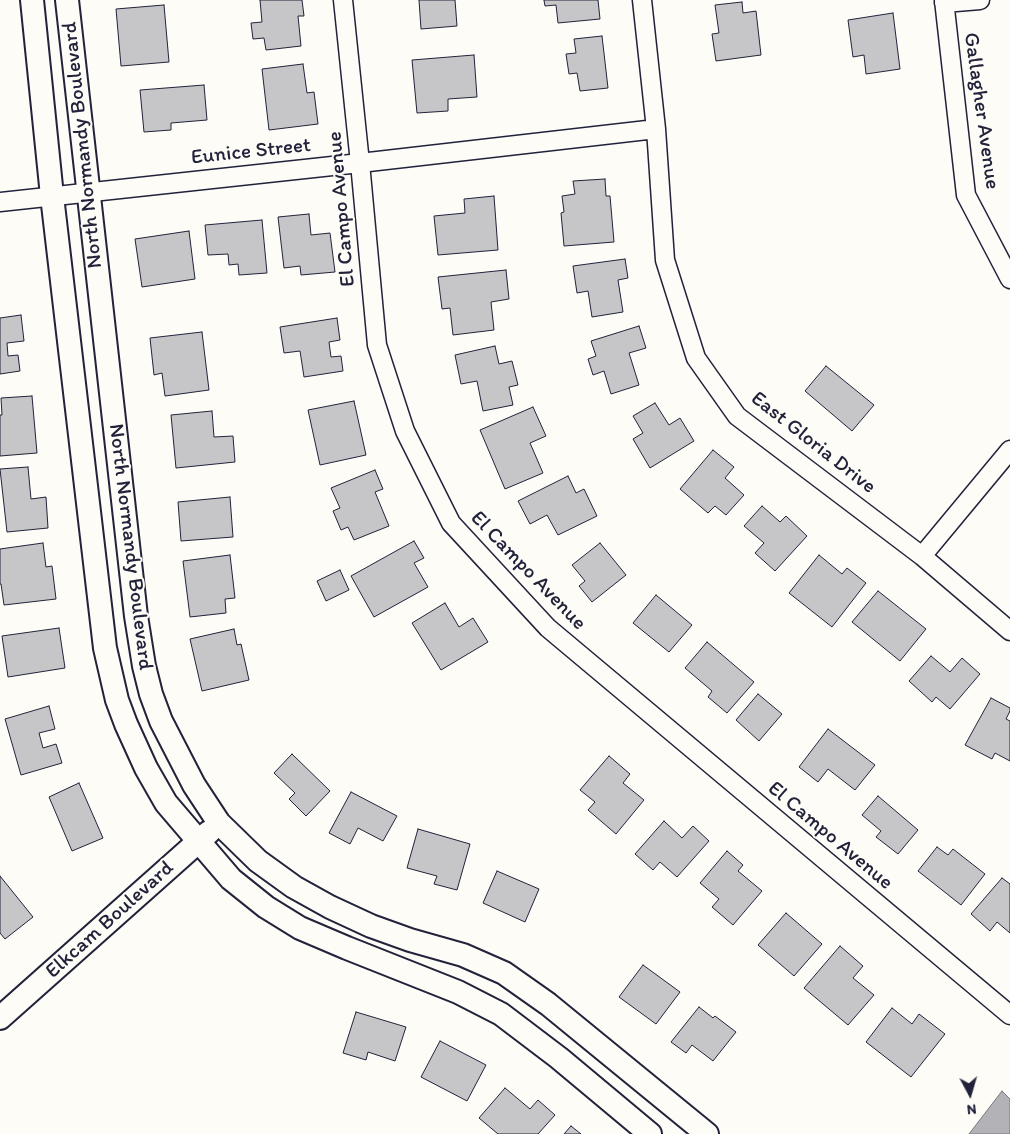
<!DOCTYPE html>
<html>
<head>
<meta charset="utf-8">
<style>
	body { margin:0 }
	#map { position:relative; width:1010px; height:1134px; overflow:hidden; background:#fdfcf7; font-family:Itim,sans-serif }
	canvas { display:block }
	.north { position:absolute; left:945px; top:1069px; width:50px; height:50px; -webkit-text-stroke:4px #fdfcf7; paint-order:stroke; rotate:174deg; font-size:14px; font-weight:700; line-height:20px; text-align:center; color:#22223b }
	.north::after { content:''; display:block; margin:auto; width:18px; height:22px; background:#22223b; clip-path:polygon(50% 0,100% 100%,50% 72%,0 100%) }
</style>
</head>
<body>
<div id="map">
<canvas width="1010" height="1134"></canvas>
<div class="north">N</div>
</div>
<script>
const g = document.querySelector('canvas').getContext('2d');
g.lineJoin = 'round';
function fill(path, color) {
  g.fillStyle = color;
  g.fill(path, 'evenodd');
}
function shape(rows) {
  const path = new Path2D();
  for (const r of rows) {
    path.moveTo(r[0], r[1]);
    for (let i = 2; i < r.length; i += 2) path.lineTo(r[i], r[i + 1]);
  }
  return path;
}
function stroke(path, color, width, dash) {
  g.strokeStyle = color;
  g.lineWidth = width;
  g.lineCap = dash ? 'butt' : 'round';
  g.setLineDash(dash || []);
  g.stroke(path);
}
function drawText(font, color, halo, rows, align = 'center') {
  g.font = font + ' Itim,sans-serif';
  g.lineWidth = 4;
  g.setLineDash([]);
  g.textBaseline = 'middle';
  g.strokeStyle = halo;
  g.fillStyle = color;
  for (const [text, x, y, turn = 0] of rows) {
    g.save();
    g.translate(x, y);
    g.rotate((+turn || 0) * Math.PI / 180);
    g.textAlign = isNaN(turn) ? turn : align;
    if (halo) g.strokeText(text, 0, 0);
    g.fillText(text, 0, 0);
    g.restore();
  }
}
const water = shape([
	[1002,1091,1010,1099,1010,1134,969,1134,1002,1091]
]);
const building = shape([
	[260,0,302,0,304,16,298,16,301,46,266,50,264,38,253,39,251,23,262,22,260,0],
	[419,0,455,0,457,26,421,29,419,0],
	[544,0,598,0,600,19,558,23,556,5,545,6,544,0],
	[742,2,743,13,756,11,761,55,716,61,712,34,719,33,715,5,742,2],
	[164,5,169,62,121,66,116,9,164,5],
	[893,13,900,69,866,74,864,55,853,57,848,20,893,13],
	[602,36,608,88,580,91,577,73,569,74,566,54,576,53,574,39,602,36],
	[474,55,477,97,448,99,448,111,417,113,412,60,474,55],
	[303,64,307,93,314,92,318,124,269,130,262,69,303,64],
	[204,85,207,120,171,123,171,130,144,132,140,90,204,85],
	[605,179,606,196,610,196,614,242,564,246,561,213,564,212,562,196,575,194,573,181,605,179],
	[494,196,498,250,438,255,434,216,465,213,464,199,494,196],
	[309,214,311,235,330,233,335,272,301,275,300,266,284,268,278,217,309,214],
	[262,220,267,273,239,275,238,264,229,265,228,254,208,255,205,225,262,220],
	[189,231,195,279,142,287,135,239,189,231],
	[625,259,628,278,618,280,623,312,592,317,588,291,577,293,573,266,625,259],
	[506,270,509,299,491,302,494,330,453,335,450,308,442,309,438,277,506,270],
	[21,315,24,341,7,343,8,356,18,355,20,371,0,374,0,318,21,315],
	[337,318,340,340,329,342,331,357,341,356,343,371,304,377,300,351,284,353,280,327,337,318],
	[639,326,646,348,629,353,639,385,611,394,604,371,593,375,588,359,596,356,591,341,639,326],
	[202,332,209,390,165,396,162,373,154,375,150,338,202,332],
	[495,346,499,364,512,361,518,385,509,387,513,405,483,411,477,381,461,384,455,355,495,346],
	[826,366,874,405,852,431,805,391,826,366],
	[32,396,37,453,0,456,0,415,2,415,1,398,32,396],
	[354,401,366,455,320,465,308,410,354,401],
	[655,403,669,425,680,418,694,441,650,468,633,439,643,433,633,416,655,403],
	[533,407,546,436,530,443,543,473,505,489,480,430,533,407],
	[212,411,214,437,233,436,235,462,176,468,171,415,212,411],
	[713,450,734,467,725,478,744,495,726,515,715,506,708,513,680,489,713,450],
	[28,467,31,499,46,497,48,528,7,532,0,469,28,467],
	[375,470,383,489,375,492,389,526,354,540,348,527,341,530,333,511,340,508,331,488,375,470],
	[568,476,576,493,584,489,597,516,558,535,547,515,530,524,518,501,568,476],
	[230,497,233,537,181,541,178,502,230,497],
	[762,506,780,522,786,516,807,536,775,571,755,553,764,543,744,526,762,506],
	[414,541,424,558,414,563,428,587,374,617,351,576,414,541],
	[43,543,46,567,52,566,56,599,4,605,1,584,0,584,0,549,43,543],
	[600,543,626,575,592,602,579,586,585,581,572,565,600,543],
	[230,555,235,598,225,599,226,613,190,617,183,561,230,555],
	[819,555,842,574,847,568,866,583,832,627,789,593,819,555],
	[340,570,349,590,326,601,317,581,340,570],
	[878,591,926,629,900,661,852,622,878,591],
	[656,595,692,625,669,652,633,623,656,595],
	[445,603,459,627,473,618,488,642,441,670,412,623,445,603],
	[59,628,65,668,8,677,2,636,59,628],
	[234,629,237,645,241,644,249,680,202,691,190,639,234,629],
	[707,642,754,682,727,713,708,697,712,691,685,668,707,642],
	[931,656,950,672,962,658,980,674,950,709,936,697,932,702,909,681,931,656],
	[758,694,782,714,759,741,736,720,758,694],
	[991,698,1010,708,1010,711,1006,719,1010,721,1010,761,995,753,992,759,965,745,991,698],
	[49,706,55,729,39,733,43,748,56,744,62,763,21,775,5,719,49,706],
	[828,729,875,765,855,790,828,769,818,782,799,767,828,729],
	[292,754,330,791,306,816,289,799,295,793,274,773,292,754],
	[609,756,630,774,623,783,644,800,616,834,588,810,595,802,580,790,609,756],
	[79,783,103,838,72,851,49,797,79,783],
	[351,792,397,816,383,841,358,828,350,844,329,833,351,792],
	[878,796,918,830,898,854,876,837,881,831,862,815,878,796],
	[664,821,682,838,693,826,709,841,677,877,660,862,653,870,635,854,664,821],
	[418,829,470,844,457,890,434,884,437,876,407,868,418,829],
	[937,847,948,855,953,849,985,874,961,905,918,871,937,847],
	[727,851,743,865,738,871,762,891,733,925,712,907,719,899,700,883,727,851],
	[497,871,539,889,525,922,483,903,497,871],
	[0,876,33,917,5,939,0,933,0,876],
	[1002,878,1010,884,1010,933,997,922,990,931,971,914,1002,878],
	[786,913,822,944,794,976,758,945,786,913],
	[840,946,863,966,853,978,874,995,848,1025,804,988,840,946],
	[643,965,680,992,656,1024,619,997,643,965],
	[699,1007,713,1018,715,1016,736,1032,713,1061,692,1045,686,1053,671,1042,699,1007],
	[892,1008,912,1024,919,1014,945,1034,911,1077,866,1042,892,1008],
	[356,1012,406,1027,395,1061,368,1052,366,1060,343,1053,356,1012],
	[440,1041,486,1065,467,1101,421,1077,440,1041],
	[505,1088,530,1109,538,1100,555,1115,538,1134,498,1134,479,1118,505,1088],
	[571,1126,581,1134,564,1134,571,1126]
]);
const minor = shape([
	[343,0,360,163,377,345,405,431,451,523,548,628,1010,1015],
	[642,0,656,129,665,260,696,358,737,416,922,556,1010,631],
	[944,0,966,195,1010,279],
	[944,3,980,0],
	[0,202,360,163,656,129],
	[922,556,1010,450]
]);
const tertiary = shape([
	[32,0,52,196,105,648,117,700,126,724,146,768,166,803,231,879,266,907,300,928,347,948,458,992,501,1014,559,1058,650,1134],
	[67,0,136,616,144,666,151,694,161,721,194,785,219,823,258,861,294,887,330,907,371,926,410,940,463,955,504,973,548,1004,707,1134],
	[0,1018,209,832]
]);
const streetNames = [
	["Gallagher Avenue",981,111,82],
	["North Normandy Boulevard",83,145,-96],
	["Eunice Street",251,152,-6],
	["El Campo Avenue",342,209,-95],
	["East Gloria Drive",813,443,38],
	["North Normandy Boulevard",130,547,83],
	["El Campo Avenue",528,571,46],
	["El Campo Avenue",830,836,40],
	["Elkcam Boulevard",110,920,-42]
];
fill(water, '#b2b2b7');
stroke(water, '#787885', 1);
fill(building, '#c6c6c8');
stroke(building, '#22223b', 1);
stroke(minor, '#22223b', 21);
stroke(tertiary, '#22223b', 26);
stroke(minor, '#fdfcf7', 18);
stroke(tertiary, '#fdfcf7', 22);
drawText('21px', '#22223b', '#fdfcf7', streetNames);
</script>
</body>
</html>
